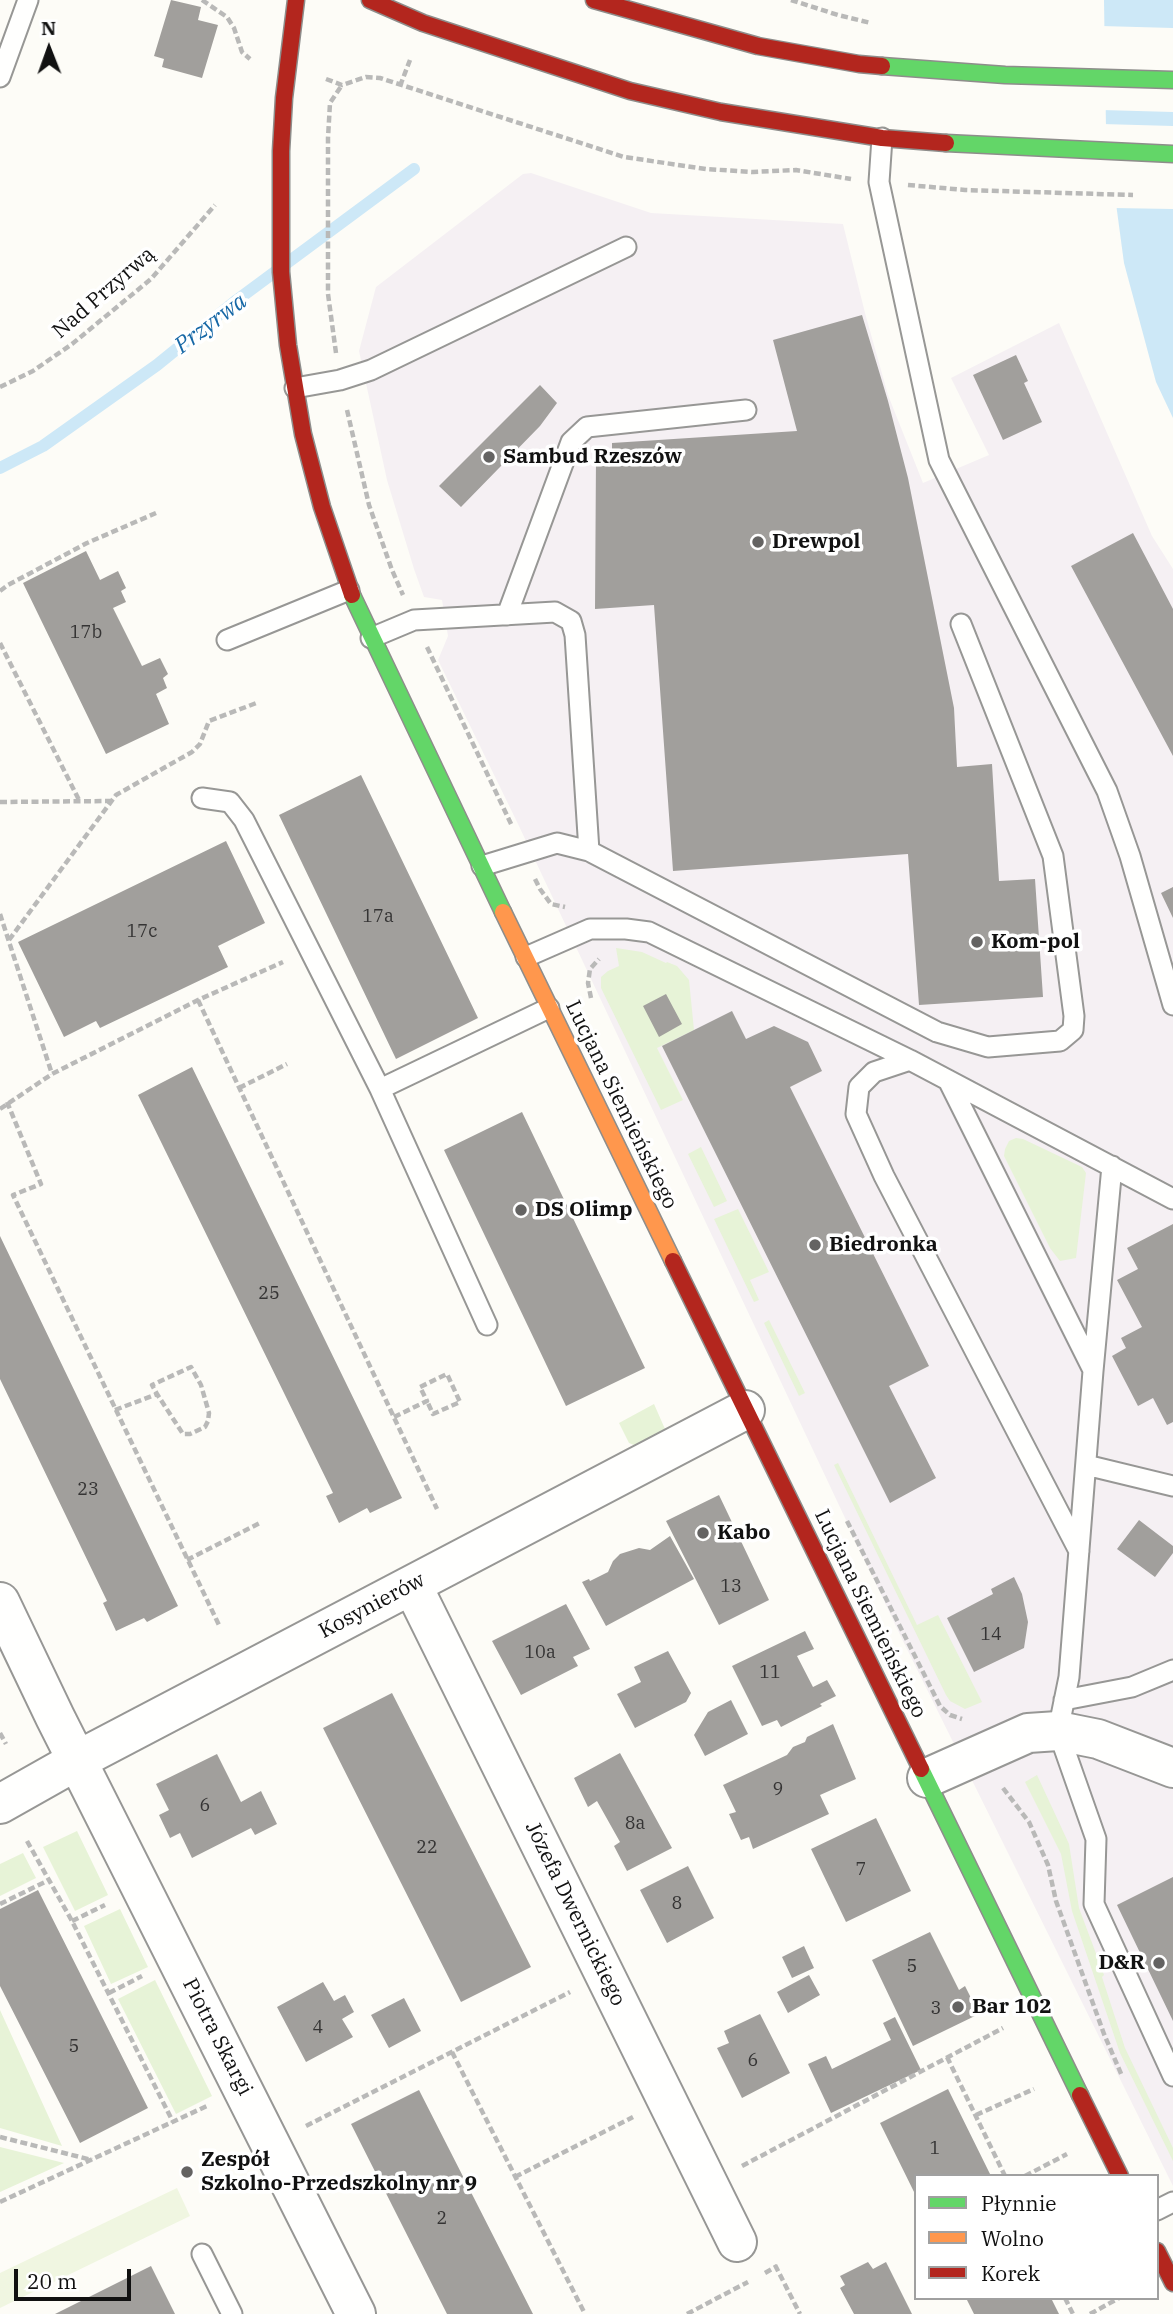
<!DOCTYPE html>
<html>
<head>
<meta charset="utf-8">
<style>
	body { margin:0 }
	#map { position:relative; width:1173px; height:2314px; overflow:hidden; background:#fdfcf7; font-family:"IBM Plex Serif",serif }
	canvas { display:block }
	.legend { position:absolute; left:914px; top:2174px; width:245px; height:126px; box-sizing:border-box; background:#fff; border:2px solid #a0a0a0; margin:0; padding:9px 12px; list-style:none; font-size:21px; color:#111 }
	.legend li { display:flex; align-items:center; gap:14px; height:35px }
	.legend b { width:35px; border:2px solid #a0a0a0 }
	.north { position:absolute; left:14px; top:14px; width:70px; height:70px; -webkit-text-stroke:5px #fff; paint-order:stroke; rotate:359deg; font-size:19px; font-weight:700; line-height:28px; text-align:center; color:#111 }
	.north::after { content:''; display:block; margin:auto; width:24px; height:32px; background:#111; clip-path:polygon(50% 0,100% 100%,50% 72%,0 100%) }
	.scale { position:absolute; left:14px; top:2269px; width:117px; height:32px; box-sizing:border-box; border:4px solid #111; border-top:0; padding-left:9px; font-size:21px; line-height:24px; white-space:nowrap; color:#111; -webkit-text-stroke:5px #fff; paint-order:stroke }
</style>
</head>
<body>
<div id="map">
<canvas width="1173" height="2314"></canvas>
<ul class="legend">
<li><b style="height:9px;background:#63d668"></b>Płynnie</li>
<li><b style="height:9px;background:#ff974d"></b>Wolno</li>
<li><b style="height:9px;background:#b3261e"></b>Korek</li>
</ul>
<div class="north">N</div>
<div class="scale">20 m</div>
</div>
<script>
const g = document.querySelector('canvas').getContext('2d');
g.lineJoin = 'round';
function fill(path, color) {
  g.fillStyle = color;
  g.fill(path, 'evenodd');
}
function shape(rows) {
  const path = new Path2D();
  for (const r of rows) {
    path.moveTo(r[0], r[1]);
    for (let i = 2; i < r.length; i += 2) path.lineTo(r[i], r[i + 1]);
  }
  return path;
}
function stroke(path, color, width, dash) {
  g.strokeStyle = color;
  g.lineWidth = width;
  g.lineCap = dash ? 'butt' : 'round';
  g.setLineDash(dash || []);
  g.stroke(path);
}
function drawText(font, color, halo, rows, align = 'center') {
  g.font = font + ' "IBM Plex Serif",serif';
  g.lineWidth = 7;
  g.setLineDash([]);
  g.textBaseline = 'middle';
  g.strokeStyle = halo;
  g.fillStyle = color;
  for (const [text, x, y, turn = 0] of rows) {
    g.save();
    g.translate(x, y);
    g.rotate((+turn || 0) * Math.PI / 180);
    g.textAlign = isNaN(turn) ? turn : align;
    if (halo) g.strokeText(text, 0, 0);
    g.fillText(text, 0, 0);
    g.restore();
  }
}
const industrial = shape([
	[531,173,651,213,843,224,865,313,888,395,923,483,989,455,951,378,1059,323,1152,536,1173,569,1173,2186,903,1641,518,824,438,660,448,636,442,600,424,597,414,569,387,480,359,351,376,287,523,174]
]);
const green = shape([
	[616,948,642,952,666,963,667,962,677,966,689,980,694,1030,657,1048,683,1100,661,1110,601,988,601,977,608,971,619,966],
	[1016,1138,1023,1139,1082,1167,1086,1173,1076,1258,1060,1261,1050,1248,1004,1156,1005,1149,1009,1141],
	[701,1147,727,1201,714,1207,688,1154],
	[738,1209,769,1272,750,1280,759,1300,754,1302,714,1219],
	[769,1320,805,1393,799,1396,764,1323],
	[654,1404,665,1429,634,1445,629,1443,619,1423],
	[838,1463,917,1625,938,1615,982,1702,965,1709,950,1701,946,1695,834,1465],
	[1037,1775,1069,1844,1079,1908,1104,1975,1102,1977,1125,2048,1173,2148,1173,2161,1120,2053,1072,1911,1061,1854,1025,1782],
	[77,1831,108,1895,75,1911,43,1847],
	[23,1853,36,1878,0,1896,0,1864],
	[120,1909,148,1967,111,1984,84,1926],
	[155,1980,212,2096,176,2114,118,1999],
	[0,2010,62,2146,0,2128],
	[0,2147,64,2163,0,2192]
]);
const pitch = shape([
	[177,2188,190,2216,0,2308,0,2273]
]);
const water = shape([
	[1104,0,1173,0,1173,418,1156,382,1124,263,1106,129]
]);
const pier = shape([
	[1101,26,1173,28,1173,112,1102,110],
	[1102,124,1173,126,1173,209,1113,208]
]);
const stream = shape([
	[0,468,43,446,157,365,237,300,414,169]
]);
const building = shape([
	[171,0,201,7,198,20,218,25,202,78,162,67,164,59,154,56],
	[862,315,888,401,908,478,954,708,957,767,992,764,999,881,1035,879,1043,997,919,1005,908,854,673,871,654,605,595,609,596,457,612,456,612,443,797,431,773,340],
	[1016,355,1028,381,1024,383,1042,422,1003,440,973,375],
	[540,385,557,403,540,426,461,507,439,486],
	[1133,533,1173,609,1173,756,1071,566],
	[86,551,100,580,118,571,126,588,121,591,126,602,113,608,142,666,160,658,168,674,163,678,167,688,156,694,169,724,106,754,23,583],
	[361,775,478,1018,396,1059,279,815],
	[226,841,265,923,218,946,228,967,100,1028,96,1021,64,1037,18,942],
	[1173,887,1173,918,1161,893],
	[666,994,682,1024,659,1037,643,1006],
	[732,1011,746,1039,774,1026,808,1042,822,1071,790,1087,929,1366,889,1386,936,1478,890,1503,662,1046],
	[192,1067,402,1498,370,1513,367,1508,339,1523,326,1496,333,1493,138,1095],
	[522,1112,645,1368,566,1406,444,1150],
	[1173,1224,1173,1422,1167,1425,1153,1398,1138,1406,1112,1356,1126,1348,1121,1338,1142,1327,1117,1280,1138,1269,1127,1248],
	[0,1236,178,1606,147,1622,144,1618,116,1631,103,1603,107,1601,0,1379],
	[719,1495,769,1600,719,1625,666,1521],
	[1139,1520,1173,1546,1173,1553,1155,1577,1117,1549],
	[670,1536,694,1579,606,1626,582,1582,589,1579,590,1581,608,1572,613,1561,620,1554,639,1548,650,1550],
	[1014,1577,1022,1594,1028,1622,1024,1648,974,1672,947,1618,993,1594,991,1589],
	[566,1604,590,1649,573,1657,578,1666,521,1695,492,1641],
	[805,1631,814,1649,797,1656,813,1687,827,1680,836,1696,820,1704,822,1706,781,1727,777,1720,762,1726,732,1666],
	[668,1651,691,1693,686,1702,635,1728,617,1694,641,1682,634,1667],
	[392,1693,531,1967,461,2002,323,1728],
	[731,1700,748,1734,705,1756,694,1735,708,1712],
	[833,1724,856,1779,820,1795,829,1814,753,1849,749,1837,741,1840,729,1814,736,1812,723,1785,787,1755,793,1747,805,1742,807,1737],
	[620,1753,672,1848,627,1871,614,1846,620,1842,597,1801,588,1807,574,1778],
	[217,1754,241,1802,261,1791,277,1824,255,1835,251,1828,192,1858,180,1833,170,1838,159,1815,169,1810,156,1784],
	[876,1818,911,1891,846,1922,811,1849],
	[688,1866,714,1918,667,1943,640,1890],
	[1173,1877,1173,2021,1117,1905],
	[38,1890,148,2108,80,2143,0,1986,0,1909],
	[930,1932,959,1990,965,1986,979,2014,913,2046,872,1960],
	[804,1946,814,1968,792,1978,782,1957],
	[809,1975,820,1995,788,2013,777,1992],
	[323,1982,334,2001,345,1995,354,2012,342,2019,353,2037,306,2062,277,2007],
	[404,1998,421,2031,389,2048,371,2015],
	[760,2014,790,2073,742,2098,717,2048,729,2043,724,2031],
	[895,2017,921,2070,831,2113,808,2064,826,2056,832,2069,891,2040,883,2023],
	[948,2089,991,2176,916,2176,916,2196,880,2123],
	[419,2090,533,2314,447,2314,351,2124],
	[868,2262,873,2269,886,2262,912,2314,854,2314,840,2288,845,2285,840,2276],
	[151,2266,175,2314,55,2314],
	[966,2298,1051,2298,1059,2314,974,2314]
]);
const path = shape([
	[202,0,227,17,234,28,242,52,250,59],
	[791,0,838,15,871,23],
	[326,79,342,85,366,77,380,78,624,157,706,169,753,172,796,170,851,179],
	[400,86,410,60],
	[908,185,965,190,1133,195],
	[336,353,328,294,328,138,330,103,342,85],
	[0,387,33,371,72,344,151,279,215,205],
	[347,410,369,505,392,570,403,595],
	[0,591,8,585,87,543,156,513],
	[0,643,80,802],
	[427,647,512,826],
	[0,802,110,801],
	[535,879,540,889,551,904,565,907],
	[0,914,52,1074],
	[9,940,116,795,192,752,200,744,209,721,259,702],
	[591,998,588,983,590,969,599,959],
	[198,1000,437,1509],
	[239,1088,287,1064],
	[7,1102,41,1184,13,1195,219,1625],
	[0,1109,52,1074,198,1000,283,962],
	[115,1410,157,1394,183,1434,190,1434,205,1427,208,1421,209,1413,201,1385,191,1367,152,1385,157,1394],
	[394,1417,427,1401,420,1387,447,1374,460,1402,433,1414,427,1401],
	[847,1521,940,1706,950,1715,962,1719],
	[187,1560,260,1523],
	[0,1733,6,1744],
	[1003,1788,1029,1822,1048,1865,1056,1901,1104,2034,1122,2076],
	[27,1841,72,1921,173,2122],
	[0,1904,49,1880],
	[72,1921,105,1905],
	[109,1993,142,1976],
	[452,2052,585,2314],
	[947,2057,1005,2176],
	[976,2115,1034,2089],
	[306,2126,570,1992],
	[0,2137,92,2160],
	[742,2166,1003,2028],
	[1025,2176,1067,2154],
	[515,2177,633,2117],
	[0,2202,209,2105],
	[775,2265,800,2314],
	[765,2273,777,2266],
	[1065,2298,1073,2314],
	[687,2314,748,2282],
	[1090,2314,1119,2298]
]);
const lane = shape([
	[0,77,28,0],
	[882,138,879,182,939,460,1107,791,1130,856,1173,1005],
	[295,388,340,380,371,370,626,247],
	[507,615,571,442,587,427,746,410],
	[371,638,414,620,555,612,571,621,575,635,589,851],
	[227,640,349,590],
	[202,798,230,802,244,820,380,1089,487,1325],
	[482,866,557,843,589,851,937,1032,988,1047,1060,1041,1073,1030,1074,1016,1053,856,961,624],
	[526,957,590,929,626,929,649,932,910,1060,1173,1199],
	[910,1060,874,1072,859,1087,856,1114,884,1176,1079,1551],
	[948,1080,1093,1370],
	[380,1089,549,1008],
	[1112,1166,1093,1371,1069,1677,1058,1731,1096,1839,1094,1904,1173,2076],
	[1086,1465,1173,1486],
	[1064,1700,1132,1687,1173,1670],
	[1157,2210,1173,2202],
	[202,2254,232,2314]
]);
const street = shape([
	[412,1585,737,2242],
	[0,1602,55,1717,356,2314],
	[927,1778,1028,1733,1058,1731,1098,1739,1173,1768],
	[0,1804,78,1760,745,1410]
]);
const fast = shape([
	[882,66,1005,75,1173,80],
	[946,143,1173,154],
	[352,595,503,912],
	[921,1769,1080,2095]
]);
const slow = shape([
	[503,912,673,1261]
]);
const jam = shape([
	[296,0,284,98,281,151,281,272,288,345,303,434,322,507,352,595],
	[370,0,423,23,630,91,721,112,882,138,946,143],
	[594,0,758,46,859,64,882,66],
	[673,1261,921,1769],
	[1080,2095,1120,2176],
	[1157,2251,1173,2283]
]);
const markers = [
	[489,457,7,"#646362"],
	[758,542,7,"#646362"],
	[977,942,7,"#646362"],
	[521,1210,7,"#646362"],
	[815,1245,7,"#646362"],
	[703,1533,7,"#646362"],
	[1159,1963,7,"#646362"],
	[958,2007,7,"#646362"],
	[187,2172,7,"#646362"]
];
const numberNames = [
	["17b",86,633],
	["17a",378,917],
	["17c",142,932],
	["25",269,1294],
	["23",88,1490],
	["13",731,1587],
	["14",991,1635],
	["10a",540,1653],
	["11",770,1673],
	["9",778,1790],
	["6",205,1806],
	["8a",635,1824],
	["22",427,1848],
	["7",861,1870],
	["8",677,1904],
	["5",912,1967],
	["3",936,2009],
	["4",318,2028],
	["5",74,2047],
	["6",753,2061],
	["1",935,2149],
	["2",442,2219]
];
const streetNames = [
	["Nad Przyrwą",104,293,-41],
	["Lucjana Siemieńskiego",621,1105,64],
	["Kosynierów",372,1606,-28],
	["Lucjana Siemieńskiego",870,1614,64],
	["Józefa Dwernickiego",575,1914,64],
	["Piotra Skargi",217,2037,63]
];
const poiNames = [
	["Sambud Rzeszów",503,457],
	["Drewpol",772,542],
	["Kom-pol",991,942],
	["DS Olimp",535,1210],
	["Biedronka",829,1245],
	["Kabo",717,1533],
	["D&R",1145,1963,"right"],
	["Bar 102",972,2007],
	["Zespół",201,2160],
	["Szkolno-Przedszkolny nr 9",201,2184]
];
const waterNames = [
	["Przyrwa",211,324,-37]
];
fill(industrial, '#f5f0f3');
fill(green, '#e7f3d7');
fill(pitch, '#f0f6e1');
fill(water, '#cde8f7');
fill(pier, '#fdfcf7');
stroke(stream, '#cde8f7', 12);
fill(building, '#a19f9c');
stroke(lane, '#979795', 23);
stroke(street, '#979795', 42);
stroke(fast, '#8e8d8b', 19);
stroke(slow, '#8e8d8b', 19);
stroke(jam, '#8e8d8b', 19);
stroke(path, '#b9b9b8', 4.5, [7, 3.5]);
stroke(lane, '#fffffe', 19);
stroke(street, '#fffffe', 38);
stroke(fast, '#63d668', 16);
stroke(slow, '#ff974d', 16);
stroke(jam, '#b3261e', 16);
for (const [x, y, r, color] of markers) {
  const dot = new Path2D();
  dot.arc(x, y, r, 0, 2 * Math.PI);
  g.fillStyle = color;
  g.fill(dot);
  stroke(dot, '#fff', 2.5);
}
drawText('18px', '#353434', null, numberNames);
drawText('21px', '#111', '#fff', streetNames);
drawText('bold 21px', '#111', '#fff', poiNames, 'left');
drawText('italic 23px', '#1768a6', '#fff', waterNames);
</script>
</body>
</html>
